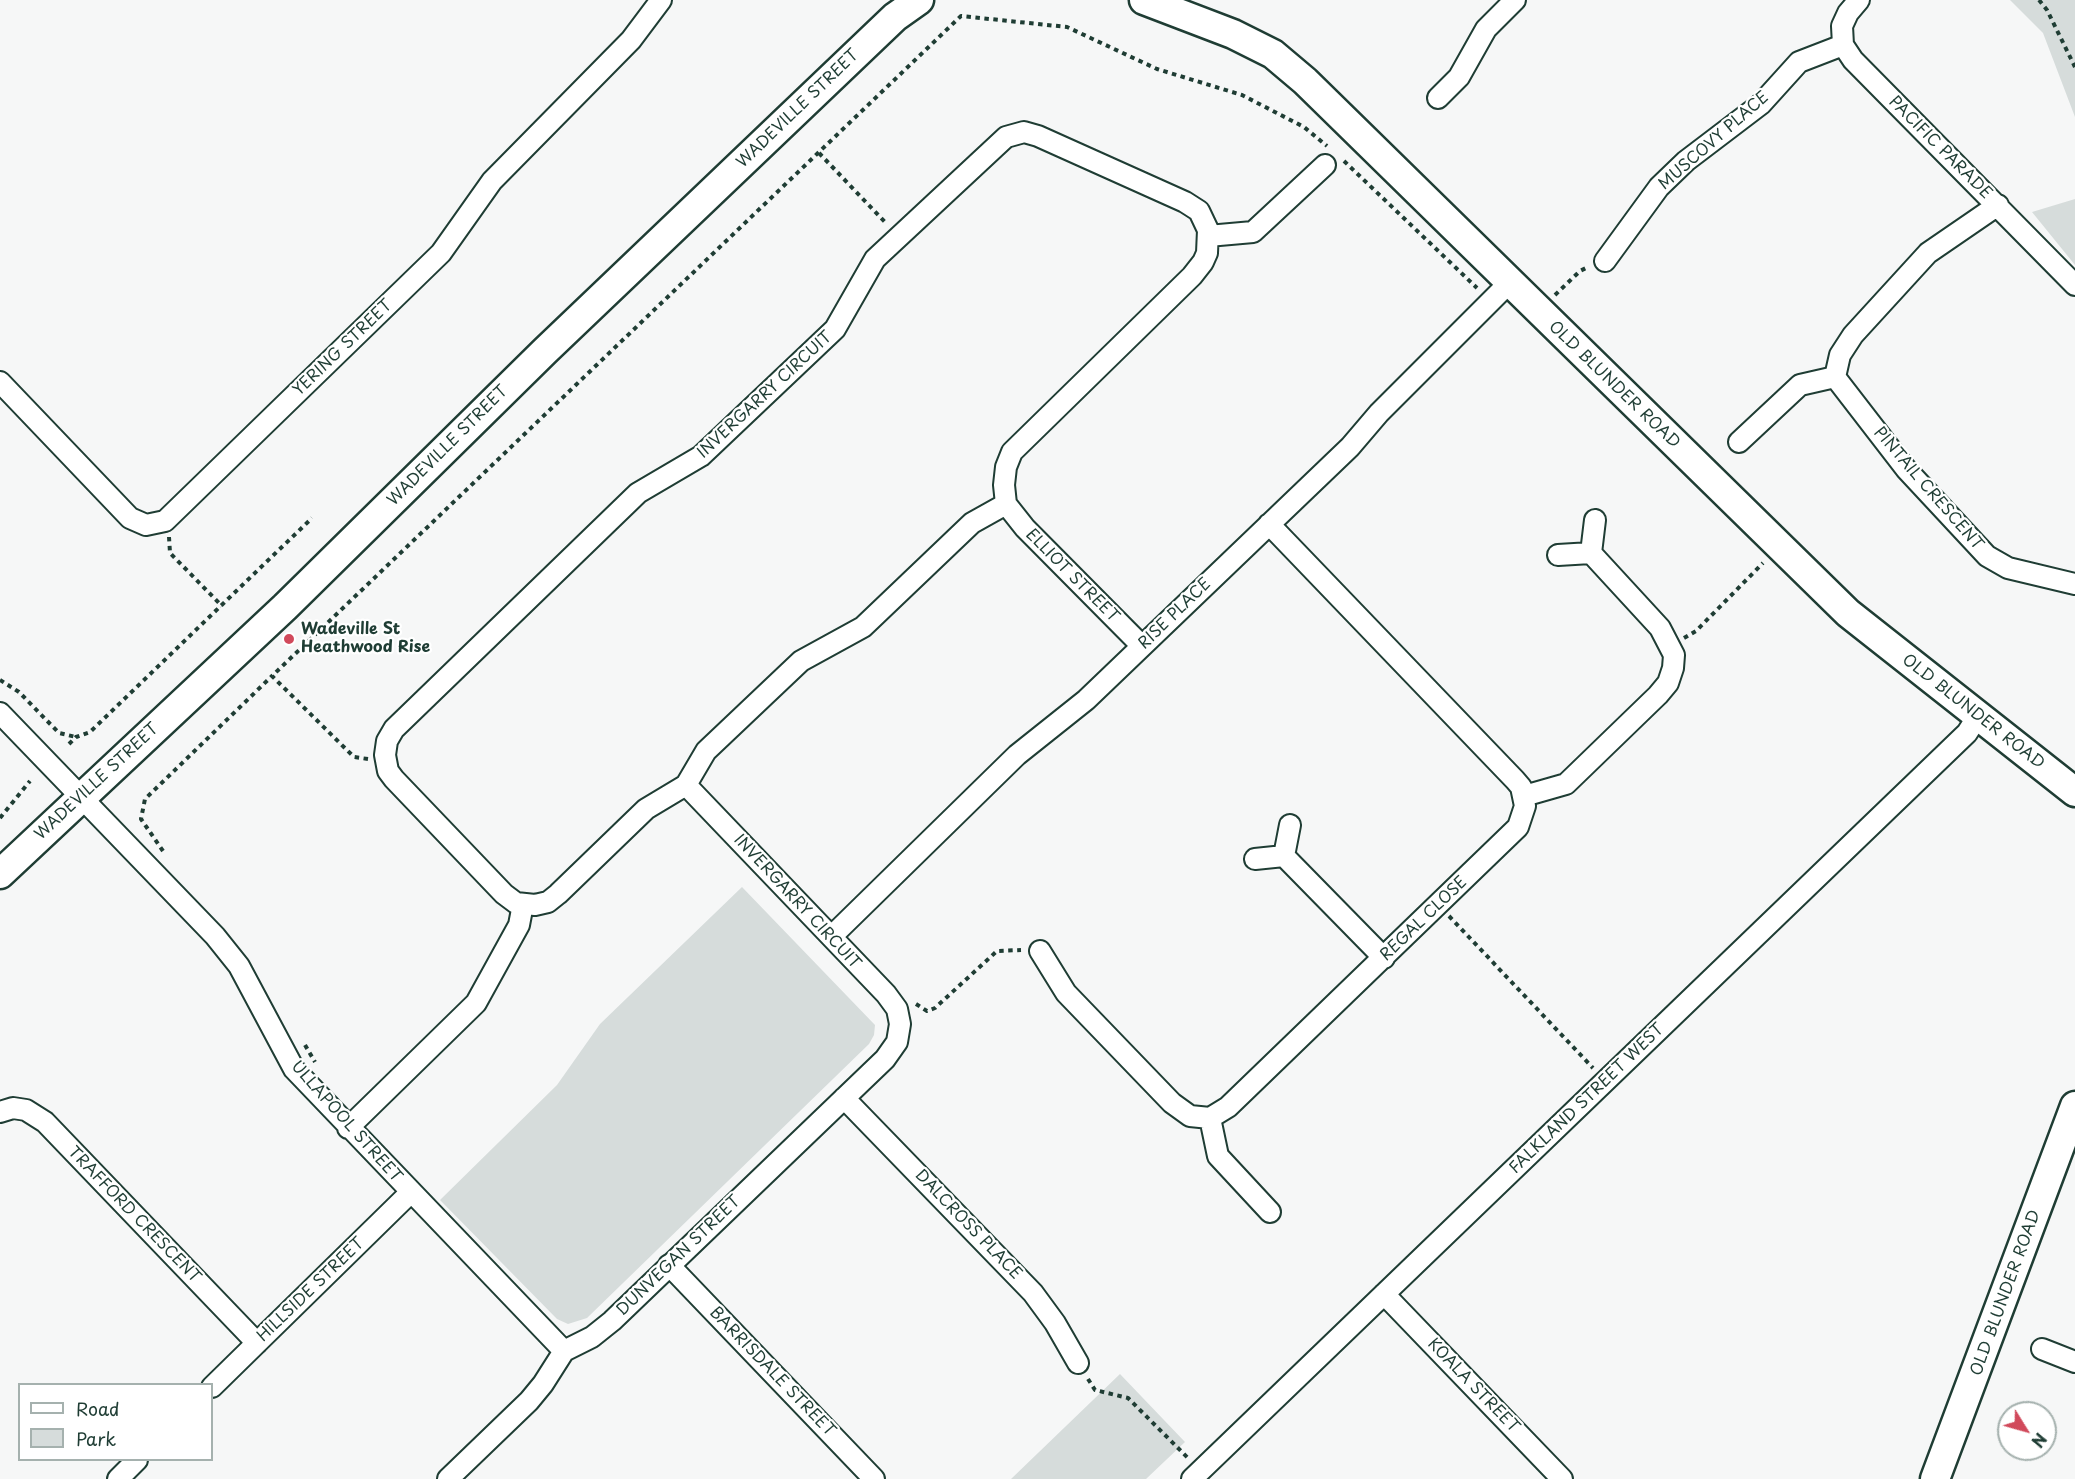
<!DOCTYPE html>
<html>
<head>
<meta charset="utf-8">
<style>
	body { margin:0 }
	#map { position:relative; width:2075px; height:1479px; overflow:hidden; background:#f6f7f7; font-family:"Playpen Sans",sans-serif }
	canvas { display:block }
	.legend { position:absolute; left:18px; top:1383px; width:195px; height:78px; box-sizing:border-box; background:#fff; border:2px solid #a5b1ae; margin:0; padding:8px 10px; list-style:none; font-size:18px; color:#1f3d34 }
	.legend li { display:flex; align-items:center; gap:12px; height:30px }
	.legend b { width:30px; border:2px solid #a5b1ae }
	.north { position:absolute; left:1997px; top:1401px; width:60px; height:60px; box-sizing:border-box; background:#fff; border:2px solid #a5b1ae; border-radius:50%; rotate:127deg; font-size:16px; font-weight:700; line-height:24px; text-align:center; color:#1f3d34 }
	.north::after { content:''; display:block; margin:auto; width:21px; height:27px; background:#d1495b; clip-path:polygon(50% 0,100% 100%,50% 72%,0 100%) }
</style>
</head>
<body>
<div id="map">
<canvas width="2075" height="1479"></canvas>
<ul class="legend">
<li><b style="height:8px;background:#fff"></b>Road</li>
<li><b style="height:16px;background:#d6dcdb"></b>Park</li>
</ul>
<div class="north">N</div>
</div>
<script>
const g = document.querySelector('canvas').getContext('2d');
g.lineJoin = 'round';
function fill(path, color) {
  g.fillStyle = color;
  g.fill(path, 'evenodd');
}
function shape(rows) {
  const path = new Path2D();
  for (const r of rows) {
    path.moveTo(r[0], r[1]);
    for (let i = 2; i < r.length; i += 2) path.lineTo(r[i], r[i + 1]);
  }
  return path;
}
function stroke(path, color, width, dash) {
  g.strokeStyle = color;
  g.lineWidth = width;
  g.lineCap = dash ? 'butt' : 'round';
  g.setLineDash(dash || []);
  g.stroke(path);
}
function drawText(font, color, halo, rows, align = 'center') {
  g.font = font + ' "Playpen Sans",sans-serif';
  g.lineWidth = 4.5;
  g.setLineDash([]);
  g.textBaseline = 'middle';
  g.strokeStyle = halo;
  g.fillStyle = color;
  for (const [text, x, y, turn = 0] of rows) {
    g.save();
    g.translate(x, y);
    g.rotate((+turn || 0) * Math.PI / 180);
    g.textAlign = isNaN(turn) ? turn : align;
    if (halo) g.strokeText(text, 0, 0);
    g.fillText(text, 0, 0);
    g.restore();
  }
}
const green = shape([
	[2010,0,2075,0,2075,117,2043,33],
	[2075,199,2075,265,2032,212],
	[742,887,875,1025,874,1035,869,1044,587,1318,568,1324,557,1319,440,1200,557,1085,600,1024],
	[1120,1374,1185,1442,1146,1479,1011,1479]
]);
const path = shape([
	[2039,0,2047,10,2075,67],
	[819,153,886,223],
	[1344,161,1477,288],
	[1555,295,1580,271,1588,267],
	[169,537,170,553,222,606],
	[1684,638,1696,631,1763,563],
	[0,680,19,692,59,733,76,737],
	[69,744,76,737,90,732,312,518],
	[368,759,354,757,272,676,961,16,1067,27,1157,69,1242,95,1304,127,1327,146],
	[0,818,30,781],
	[163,851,141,819,145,799,272,676],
	[1449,916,1593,1068],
	[916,1004,927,1011,935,1008,997,951,1021,950],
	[305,1045,315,1062],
	[1088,1379,1095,1390,1128,1398,1189,1459]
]);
const street = shape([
	[1859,0,1848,13,1842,26,1843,45,1853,60,2075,285],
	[1438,98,1459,77,1486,29,1515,0],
	[1998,205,1928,253,1853,335,1840,355,1835,377,1906,469,1987,556,2008,568,2075,584],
	[1208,236,1253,232,1325,165],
	[1605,261,1659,187,1686,161,1761,104,1799,62,1843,45],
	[0,382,130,518,146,525,165,521,441,253,492,181,631,40,661,0],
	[1739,442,1800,385,1835,377],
	[1006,504,1025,528,1142,646],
	[1558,555,1591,553,1595,520],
	[0,713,215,936,239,966,294,1069,564,1351],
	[1524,796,1566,784,1658,695,1668,683,1673,668,1674,655,1660,628,1591,553],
	[1284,856,1384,958],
	[1255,859,1284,856,1290,825],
	[832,936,1017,755,1086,700,1350,447,1379,413,1510,282],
	[1040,951,1066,993,1172,1103,1190,1116,1210,1118,1228,1107,1518,827,1525,806,1521,787,1515,780,1269,524],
	[844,1098,1033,1293,1055,1323,1078,1363],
	[0,1112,13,1108,26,1110,45,1122,257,1343],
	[1210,1118,1218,1156,1270,1212],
	[348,1128,476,1003,519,925,523,904],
	[669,1265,874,1479],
	[1384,1294,1562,1479],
	[2042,1349,2075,1362],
	[212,1387,411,1192],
	[118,1479,137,1460],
	[448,1479,529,1401,543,1384,564,1351,592,1337,612,1321,885,1059,897,1042,900,1024,897,1009,886,994,686,785,706,751,801,661,863,627,972,523,1006,504,1004,485,1006,467,1012,452,1192,276,1203,262,1207,253,1208,230,1199,211,1185,202,1038,136,1024,132,1006,137,875,259,835,329,701,456,638,493,394,729,387,741,385,755,388,771,394,779,504,894,516,903,535,905,548,902,558,894,646,809,686,785],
	[1192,1479,1967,733,1978,716]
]);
const secondary = shape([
	[1144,0,1233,34,1273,54,1305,81,1848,613,2075,792],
	[0,874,285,607,545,351,895,17,919,0],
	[1935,1479,2075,1106]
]);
const markers = [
	[289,639,6,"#d1495b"]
];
const streetNames = [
	["WADEVILLE STREET",798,109,-44],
	["MUSCOVY PLACE",1714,141,-41],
	["PACIFIC PARADE",1940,148,45],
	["YERING STREET",343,348,-44],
	["OLD BLUNDER ROAD",1614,385,44],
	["INVERGARRY CIRCUIT",765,395,-43],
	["WADEVILLE STREET",448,446,-45],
	["PINTAIL CRESCENT",1928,489,49],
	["ELLIOT STREET",1072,576,45],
	["RISE PLACE",1175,614,-44],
	["OLD BLUNDER ROAD",1973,712,38],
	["WADEVILLE STREET",97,782,-43],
	["INVERGARRY CIRCUIT",797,902,47],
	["REGAL CLOSE",1424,919,-44],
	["FALKLAND STREET WEST",1587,1099,-44],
	["ULLAPOOL STREET",346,1122,48],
	["TRAFFORD CRESCENT",134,1215,46],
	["DALCROSS PLACE",968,1225,46],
	["DUNVEGAN STREET",679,1256,-44],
	["HILLSIDE STREET",311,1290,-44],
	["OLD BLUNDER ROAD",2006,1293,-70],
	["BARRISDALE STREET",772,1372,46],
	["KOALA STREET",1473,1386,46]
];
const poiNames = [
	["Wadeville St",301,630],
	["Heathwood Rise",301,648]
];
fill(green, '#d6dcdb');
stroke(street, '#1f3d34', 24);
stroke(secondary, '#1f3d34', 33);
stroke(path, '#1f3d34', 4, [4.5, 4.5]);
stroke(street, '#fff', 20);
stroke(secondary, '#fff', 28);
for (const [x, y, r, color] of markers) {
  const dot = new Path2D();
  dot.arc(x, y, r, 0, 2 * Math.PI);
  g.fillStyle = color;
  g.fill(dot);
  stroke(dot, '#fff', 2);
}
drawText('16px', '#1f3d34', '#fff', streetNames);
drawText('bold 16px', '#1f3d34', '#fff', poiNames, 'left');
</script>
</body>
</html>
